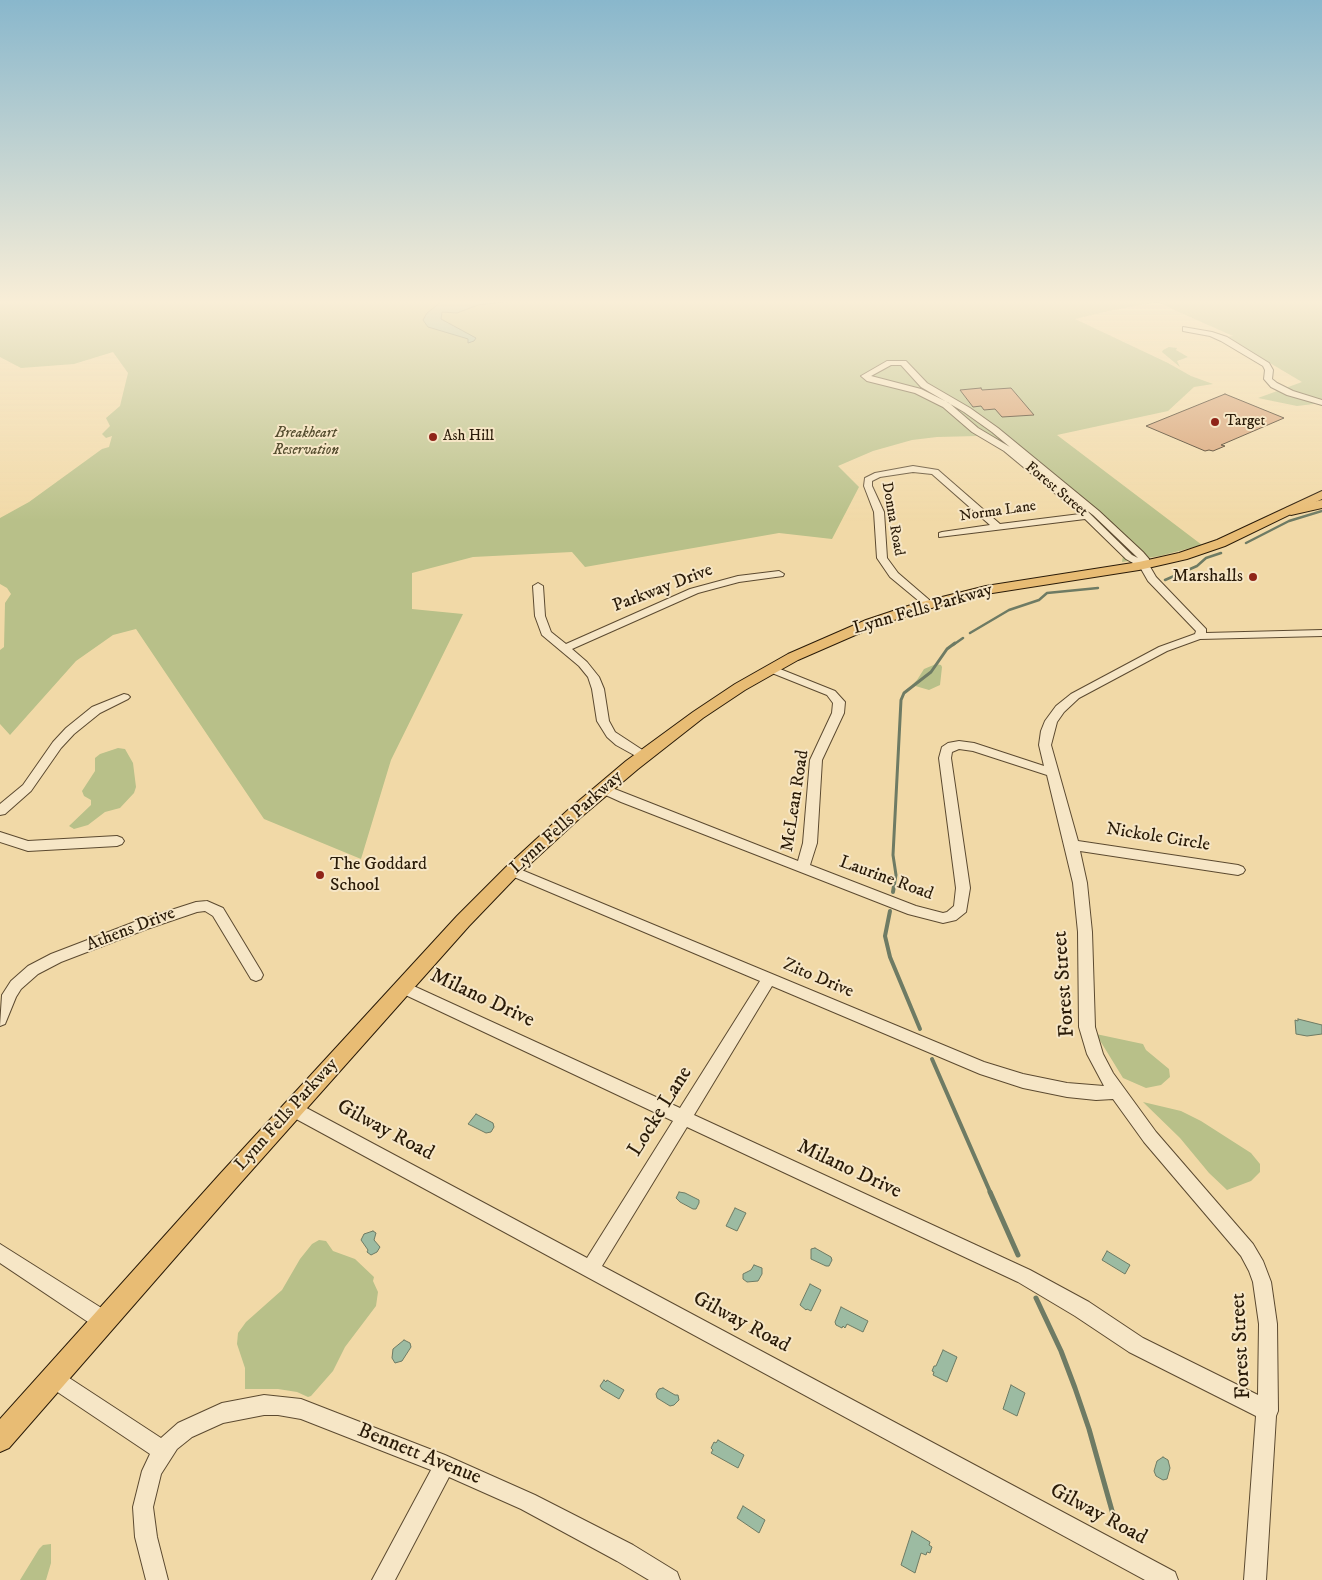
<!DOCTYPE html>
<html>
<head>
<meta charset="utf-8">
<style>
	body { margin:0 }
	canvas { display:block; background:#f1d9a7 }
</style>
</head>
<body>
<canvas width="1322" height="1580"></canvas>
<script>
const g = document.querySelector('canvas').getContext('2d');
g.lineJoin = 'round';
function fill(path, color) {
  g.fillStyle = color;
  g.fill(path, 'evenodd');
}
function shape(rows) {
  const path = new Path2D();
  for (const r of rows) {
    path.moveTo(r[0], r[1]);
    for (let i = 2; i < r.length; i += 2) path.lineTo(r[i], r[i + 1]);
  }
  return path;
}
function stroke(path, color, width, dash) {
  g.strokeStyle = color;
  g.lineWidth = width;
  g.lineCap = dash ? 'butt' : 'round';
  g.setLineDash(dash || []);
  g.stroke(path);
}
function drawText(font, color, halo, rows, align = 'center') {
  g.font = font + ' "IM FELL DW Pica",serif';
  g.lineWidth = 4;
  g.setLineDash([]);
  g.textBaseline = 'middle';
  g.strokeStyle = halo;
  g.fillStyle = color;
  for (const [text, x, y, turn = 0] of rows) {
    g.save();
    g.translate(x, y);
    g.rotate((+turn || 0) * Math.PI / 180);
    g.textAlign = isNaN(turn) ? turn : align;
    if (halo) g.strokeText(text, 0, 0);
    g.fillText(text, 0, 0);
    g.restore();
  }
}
const green = shape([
	[0,300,1322,300,1322,403,1297,406,1258,398,1302,382,1226,337,1233,336,1172,309,1158,302,1113,310,1075,319,1168,363,1191,376,1213,384,1194,387,1168,411,1057,435,1202,545,1160,556,1122,562,1123,556,1074,508,1004,451,978,436,937,437,912,440,873,451,838,466,859,487,832,539,779,533,585,567,572,552,473,557,412,573,412,609,463,614,391,760,361,859,264,819,136,629,113,635,76,661,10,735,0,724,0,650,4,647,5,603,11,594,7,588,0,584,0,518,29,502,102,449,109,447,112,436,106,438,102,434,110,426,106,418,120,406,128,373,113,352,74,364,21,368,0,357],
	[1169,347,1177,348,1176,350,1188,357,1177,361,1180,367,1162,352,1163,350],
	[936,664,941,665,942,667,940,685,929,690,912,685,917,680,924,669],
	[118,748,125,749,133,763,136,787,134,793,120,808,105,812,88,825,74,829,69,826,91,805,91,800,84,796,82,791,95,771,95,758,100,754],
	[1096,1034,1143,1044,1146,1050,1169,1069,1170,1077,1161,1085,1146,1088,1123,1078],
	[1143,1102,1181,1111,1201,1121,1251,1153,1260,1164,1260,1172,1251,1181,1227,1190,1209,1173,1180,1138],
	[319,1240,326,1241,333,1251,355,1259,374,1277,373,1281,378,1292,376,1306,345,1347,333,1371,311,1396,308,1397,297,1392,278,1389,245,1389,245,1368,237,1344,238,1333,246,1322,282,1290,300,1259,312,1244],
	[51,1544,51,1563,46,1580,20,1580,39,1549,43,1545]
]);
const water = shape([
	[453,300,522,300,478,305,457,313,442,312,441,319,476,338,474,341,468,343,468,339,465,338,428,327,423,320,427,313,441,302,453,300],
	[1298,1019,1322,1025,1322,1034,1307,1036,1296,1034,1295,1020,1298,1021,1298,1019],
	[476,1114,493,1123,494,1127,491,1132,486,1133,468,1124,476,1114],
	[679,1192,685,1193,699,1200,699,1203,696,1209,693,1209,680,1202,676,1198,679,1192],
	[735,1208,746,1213,737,1231,726,1226,735,1208],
	[373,1231,376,1233,374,1240,380,1247,377,1252,371,1255,367,1252,368,1250,361,1240,364,1234,373,1231],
	[815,1248,831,1257,832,1260,829,1266,826,1266,811,1259,811,1249,815,1248],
	[1107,1251,1130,1265,1125,1274,1102,1260,1107,1251],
	[754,1265,762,1268,762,1274,758,1281,747,1282,743,1279,743,1274,751,1270,754,1265],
	[810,1284,821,1290,811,1311,807,1309,806,1310,800,1305,810,1284],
	[841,1307,868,1321,863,1332,847,1324,845,1328,843,1326,842,1328,836,1325,835,1322,841,1307],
	[404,1340,410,1343,411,1347,402,1361,395,1363,392,1358,393,1349,404,1340],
	[943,1350,957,1357,947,1382,933,1375,934,1372,932,1371,934,1366,936,1366,943,1350],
	[604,1380,606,1382,607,1380,624,1390,619,1399,602,1389,600,1386,604,1380],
	[1011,1385,1025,1393,1017,1416,1003,1409,1011,1385],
	[663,1388,675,1395,678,1395,679,1400,674,1405,670,1406,657,1398,656,1394,659,1389,663,1388],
	[718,1440,744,1455,738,1468,711,1453,713,1450,711,1448,714,1442,716,1443,718,1440],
	[1163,1457,1168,1460,1170,1468,1167,1479,1163,1480,1156,1476,1154,1471,1157,1461,1163,1457],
	[743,1506,765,1520,759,1533,737,1518,743,1506],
	[912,1531,930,1542,929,1545,932,1547,930,1553,927,1552,926,1555,921,1553,915,1573,901,1565,912,1531]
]);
const streamFar3 = shape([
	[1246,543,1289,521,1322,511],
	[1165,580,1197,566,1206,558,1221,553],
	[970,633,1009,610,1039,600,1047,593,1098,588],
	[953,645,963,638]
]);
const streamFar2 = shape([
	[894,887,896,875,893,855,901,700,904,693,931,672,947,649,955,643]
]);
const streamFar1 = shape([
	[893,892,894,886],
	[890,911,885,936,890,957,920,1029],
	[932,1059,991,1194]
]);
const stream = shape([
	[990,1192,1018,1255],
	[1036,1298,1061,1351,1075,1388,1089,1429,1116,1525]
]);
const building = shape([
	[981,388,982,390,1011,388,1034,415,1002,417,995,409,984,410,981,406,973,407,960,390,981,388],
	[1225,394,1284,418,1221,445,1225,446,1213,451,1209,450,1205,451,1146,426,1225,394]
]);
const minor = shape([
	[1183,327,1212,332,1227,337,1269,363,1273,370,1272,379,1277,383,1293,391,1322,400,1322,405,1287,395,1271,387,1264,379,1265,370,1263,366,1221,341,1210,336,1183,331,1183,327],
	[887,361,906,361,927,383,970,408,998,428,1099,511,1143,552,1149,559,1149,565,1156,577,1206,629,1206,633,1322,630,1322,636,1200,639,1167,651,1079,698,1064,712,1057,722,1051,745,1078,841,1238,865,1243,867,1245,870,1243,873,1238,875,1080,851,1087,883,1092,932,1095,1027,1103,1054,1113,1073,1156,1132,1253,1244,1263,1261,1271,1282,1277,1324,1278,1411,1276,1416,1266,1580,1244,1580,1256,1416,1129,1352,1075,1316,1018,1282,687,1127,602,1266,1175,1572,1178,1580,1145,1580,287,1114,285,1109,287,1104,293,1102,299,1104,587,1258,673,1121,397,991,395,987,397,983,402,981,407,983,680,1108,760,981,507,874,505,871,507,868,512,866,984,1062,1023,1074,1067,1083,1104,1086,1087,1054,1079,1027,1078,932,1073,883,1047,775,973,751,959,749,952,752,951,758,970,888,966,912,956,920,943,923,908,914,798,871,621,802,599,792,597,789,599,786,607,786,798,861,803,843,810,760,832,713,833,703,827,695,767,671,765,669,767,667,775,667,835,691,845,702,844,713,822,760,817,843,810,865,916,906,943,913,947,912,954,906,956,888,939,758,942,747,948,743,959,741,974,743,1044,766,1039,745,1041,731,1045,721,1056,706,1071,694,1159,647,1195,634,1196,631,1148,581,1140,567,1126,559,1085,519,939,537,939,533,942,532,990,525,932,474,913,472,880,477,872,481,872,486,884,512,887,558,898,573,934,604,929,607,925,606,890,577,877,558,874,512,864,486,865,478,875,473,913,466,938,470,1000,524,1080,514,1004,451,972,432,943,407,915,393,867,381,861,376,887,361],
	[891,365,901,365,921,387,964,412,992,432,1052,482,1010,447,978,428,949,403,921,389,871,376,891,365],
	[1084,508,1093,515,1138,558,1132,555,1084,508],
	[772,986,980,1074,1023,1088,1067,1097,1096,1100,1113,1099,1144,1142,1241,1256,1249,1271,1253,1282,1259,1324,1258,1395,1143,1338,1089,1302,1030,1270,694,1115,772,986],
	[779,571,784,574,783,576,739,582,698,593,572,649,587,662,599,677,604,689,609,721,615,732,647,753,649,756,643,760,616,745,607,737,597,721,592,689,588,677,579,666,542,635,535,616,533,586,538,583,543,586,545,616,551,632,566,644,690,589,738,576,779,571],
	[124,694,128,695,130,697,128,699,100,713,74,734,61,748,31,791,5,814,0,815,0,804,23,785,53,742,66,728,92,707,124,694],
	[0,832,28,841,117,836,122,838,124,841,122,844,117,846,28,851,0,842,0,832],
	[207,901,223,908,261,971,263,975,261,979,256,981,251,979,213,916,205,911,197,912,147,929,61,962,38,974,21,989,16,997,5,1024,0,1026,2,995,11,981,28,966,51,954,137,921,196,902,207,901],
	[0,1244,111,1314,113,1321,111,1328,104,1330,97,1328,0,1263,0,1244],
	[54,1368,161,1438,178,1423,222,1403,264,1395,301,1399,445,1455,535,1495,633,1545,677,1572,680,1580,649,1580,617,1561,521,1509,449,1477,395,1580,372,1580,431,1470,301,1419,278,1415,264,1415,223,1423,192,1437,177,1449,161,1474,153,1507,157,1537,168,1580,146,1580,135,1537,133,1507,142,1471,150,1454,47,1385,44,1378,47,1371,54,1368]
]);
const major = shape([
	[1322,491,1322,499,1225,546,1187,559,1139,570,986,594,924,610,876,626,798,660,745,690,703,718,638,769,580,818,518,875,469,926,236,1188,9,1448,0,1452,0,1419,220,1174,457,916,506,867,568,810,626,761,693,712,735,684,788,654,866,620,914,604,986,586,1139,562,1179,553,1217,540,1322,491]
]);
const highway = shape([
	[1322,500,1322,508,1291,515,1284,511,1286,508,1322,500]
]);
const markers = [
	[1215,422,5,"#8f2418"],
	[433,437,5,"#8f2418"],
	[1253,577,5,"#8f2418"],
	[320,875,5,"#8f2418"]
];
const farPoinames = [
	["Target",1225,422],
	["Ash Hill",443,437]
];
const farParknames = [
	["Breakheart",306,434],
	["Reservation",306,451]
];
const farStreetnames = [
	["Forest Street",1056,490,40],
	["Norma Lane",998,512,-8],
	["Donna Road",892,519,80]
];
const poiNames = [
	["Marshalls",1243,577],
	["The Goddard",330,865,"left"],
	["School",330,886,"left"]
];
const streetNames = [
	["Parkway Drive",663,589,-21],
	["Lynn Fells Parkway",923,610,-16],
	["McLean Road",796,801,-81],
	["Lynn Fells Parkway",567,823,-42],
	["Nickole Circle",1158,838,9],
	["Laurine Road",886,879,20],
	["Athens Drive",131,930,-21],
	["Zito Drive",818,979,23],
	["Lynn Fells Parkway",287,1115,-48]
];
const nearStreetnames = [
	["Forest Street",1065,984,-94],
	["Milano Drive",482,999,25],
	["Locke Lane",661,1112,-58],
	["Gilway Road",385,1131,28],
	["Milano Drive",849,1170,25],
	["Gilway Road",741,1323,28],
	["Forest Street",1242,1346,-93],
	["Bennett Avenue",419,1455,22],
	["Gilway Road",1098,1515,28]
];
fill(green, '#b8c089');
fill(water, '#9cbba2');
stroke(water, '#6e7b64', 1);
stroke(streamFar3, '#6e7b64', 2.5);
stroke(streamFar2, '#6e7b64', 3);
stroke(streamFar1, '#6e7b64', 4);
stroke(stream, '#6e7b64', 5);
fill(building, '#d59d70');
stroke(building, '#2a1b08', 1);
stroke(minor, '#5c4a30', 2);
stroke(major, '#2a1b08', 2);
stroke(highway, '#2a1b08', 2);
fill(minor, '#f6e6c6');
fill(major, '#e8bc74');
fill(highway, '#e8bc74');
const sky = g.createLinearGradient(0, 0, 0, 521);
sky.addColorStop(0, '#89b7cc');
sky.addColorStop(0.58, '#f9eed7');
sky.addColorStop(1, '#f9eed700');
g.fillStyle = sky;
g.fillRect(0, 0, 1322, 521);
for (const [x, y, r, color] of markers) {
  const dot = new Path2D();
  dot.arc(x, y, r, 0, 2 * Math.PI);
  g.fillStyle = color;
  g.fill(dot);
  stroke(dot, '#f6e6c6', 2);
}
drawText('15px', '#2a1b08', '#f6e6c6', farPoinames, 'left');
drawText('italic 15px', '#554d2f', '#f6e6c6', farParknames);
drawText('15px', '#2a1b08', '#f6e6c6', farStreetnames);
drawText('18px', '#2a1b08', '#f6e6c6', poiNames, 'right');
drawText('18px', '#2a1b08', '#f6e6c6', streetNames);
drawText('21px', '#2a1b08', '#f6e6c6', nearStreetnames);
</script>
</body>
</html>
